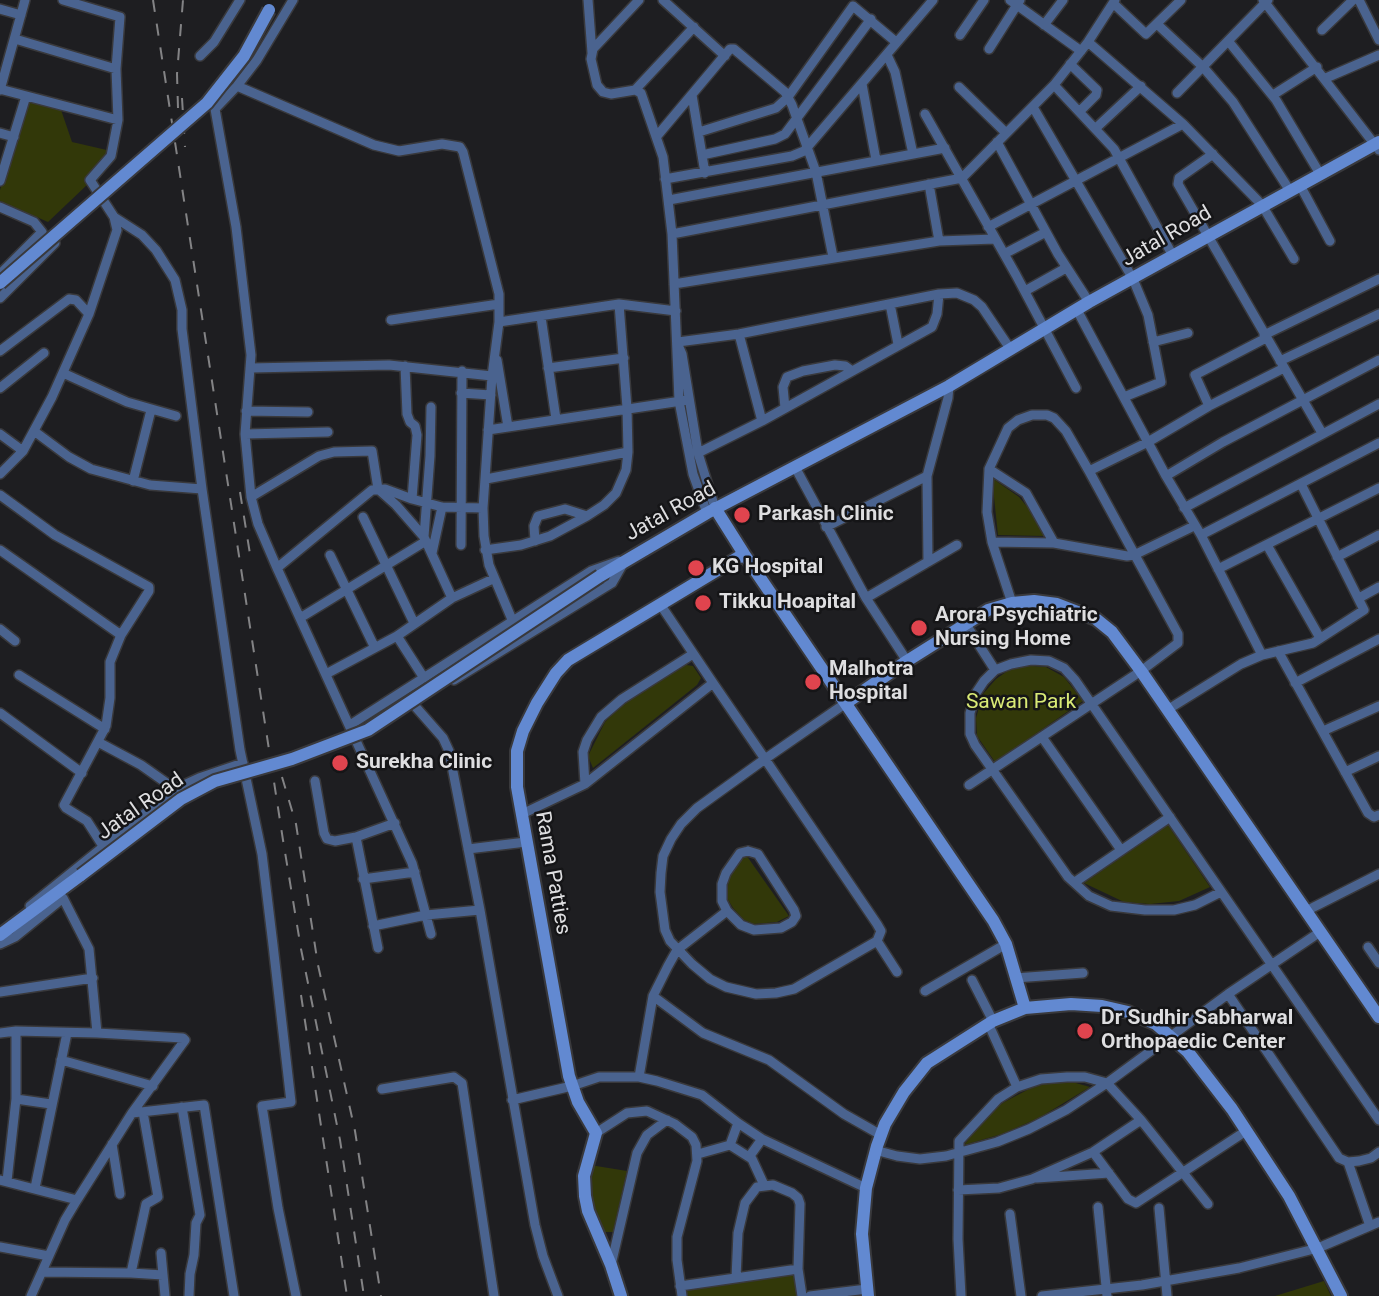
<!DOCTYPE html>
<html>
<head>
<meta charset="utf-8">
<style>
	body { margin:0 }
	canvas { display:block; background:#1e1e21 }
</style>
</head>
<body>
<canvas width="1379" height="1296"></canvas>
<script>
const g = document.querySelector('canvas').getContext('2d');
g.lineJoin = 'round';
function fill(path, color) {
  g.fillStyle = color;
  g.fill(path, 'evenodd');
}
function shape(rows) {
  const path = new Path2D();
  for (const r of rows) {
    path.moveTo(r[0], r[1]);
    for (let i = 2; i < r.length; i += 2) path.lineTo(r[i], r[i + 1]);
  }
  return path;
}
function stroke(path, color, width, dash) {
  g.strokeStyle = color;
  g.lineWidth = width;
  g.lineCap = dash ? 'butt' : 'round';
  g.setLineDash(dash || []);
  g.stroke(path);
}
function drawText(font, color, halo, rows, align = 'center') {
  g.font = font + ' Roboto,sans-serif';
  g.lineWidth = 5;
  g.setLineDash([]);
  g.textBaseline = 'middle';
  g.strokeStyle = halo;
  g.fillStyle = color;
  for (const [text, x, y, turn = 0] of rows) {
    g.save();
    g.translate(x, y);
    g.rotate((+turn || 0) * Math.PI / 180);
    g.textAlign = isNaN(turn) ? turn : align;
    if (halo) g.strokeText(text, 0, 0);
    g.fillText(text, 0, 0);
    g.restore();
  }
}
const green = shape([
	[30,99,60,107,72,142,111,151,109,164,48,222,0,201,0,190],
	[992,478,1019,497,1034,515,1044,536,998,535],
	[686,665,693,666,701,678,697,685,593,768,588,756,605,722,624,702],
	[1032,666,1046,667,1064,677,1083,701,995,762,977,736,976,718,983,694,996,679,1013,667],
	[1168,825,1210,887,1179,901,1150,904,1124,902,1084,883],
	[744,852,789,916,777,922,754,924,744,920,733,908,727,898,729,874],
	[1054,1081,1072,1082,1090,1087,1039,1118,1002,1134,964,1145,993,1108,1029,1089],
	[590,1165,627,1171,613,1232,602,1232,589,1190],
	[793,1272,797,1296,687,1296,686,1291],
	[1324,1281,1331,1296,1275,1296]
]);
const street = shape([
	[293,0,257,60,237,86,215,109,236,227,251,355,245,434,251,497,258,524,277,568,412,863,431,934],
	[588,0,592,53],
	[639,0,593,49,591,59,597,85,603,92,611,94,635,90,641,93,663,157,672,234,679,401,693,474,707,513],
	[663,0,725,56],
	[1010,0,1081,51],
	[1263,0,1379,150],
	[1359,0,1379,40],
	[1113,3,1146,34,1181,0],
	[0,9,21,15],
	[1157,24,1203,67,1233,102,1290,191],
	[1044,25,1063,0],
	[1322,30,1353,0],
	[960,35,984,0],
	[15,39,116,69],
	[1088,42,1183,124,1262,205,1294,259],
	[1229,42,1276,100,1320,174],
	[989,49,1020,0],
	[887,55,895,72,913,154],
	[200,56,214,42,240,0],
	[1070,64,1097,90,1096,95,1080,111],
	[1326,78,1379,55],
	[862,84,876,160],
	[1054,85,1114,149,1173,256],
	[237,86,374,145,399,151,442,144,460,147,463,152,499,294,499,322,492,376,483,508,484,536,489,565,513,622],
	[959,87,1005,132],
	[0,89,118,120],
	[0,90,25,0],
	[635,90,694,27],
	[1177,93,1268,0],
	[692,95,705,173],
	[1273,95,1317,67],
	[1033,107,1133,279,1148,315,1161,382,1124,397],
	[925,114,1016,275,1076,388],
	[1096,128,1141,86],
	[699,132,776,108,788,97,853,6,896,42],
	[0,133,14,137],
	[657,136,730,49,734,49,785,92,792,105,816,172,833,257],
	[997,142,1058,254,1089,302],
	[1213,154,1179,178,1178,184,1322,433],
	[702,155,775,139,785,134,871,19],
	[665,179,792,156,804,151,933,0],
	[0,181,26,96],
	[929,184,939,241],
	[1300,185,1330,241],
	[669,200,945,148],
	[0,207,34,222,42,232,0,274],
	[114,217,142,235,156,250,175,280,182,310,182,329,202,489,240,750,262,854,273,945,291,1102,262,1106,278,1208,296,1296],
	[988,227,1183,124],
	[672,234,962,178,1054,85,1088,42,1115,0],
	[1004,254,1046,232],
	[674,284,939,241,995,239],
	[1025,291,1066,268],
	[0,298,55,243],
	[890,304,898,344],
	[1077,310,1166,476,1201,535,1262,655],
	[541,317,556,419],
	[391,320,499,304],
	[499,322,619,304,676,311],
	[739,334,762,421],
	[1264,335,1379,279],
	[678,342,739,334,939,294,957,293,974,300,982,307,1011,350],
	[1153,342,1188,333],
	[678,345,682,354,698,453,715,508],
	[0,351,69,299,76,300,89,314],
	[497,360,508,427],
	[1280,361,1379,314],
	[405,366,407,414,410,422,415,426,417,435,412,499],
	[251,368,389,365,492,376],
	[548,368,624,358],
	[63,373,127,402,176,416],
	[0,388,44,353],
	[461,393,491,395],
	[1209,406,1195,375,1266,338],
	[785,408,783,387,787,377,803,371,835,365,845,366,852,371],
	[246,411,308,412],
	[488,430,688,400],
	[34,431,69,457,91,469,150,485,202,489],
	[0,434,23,451],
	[245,434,328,432],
	[698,453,762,421,932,327,937,314,939,294],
	[795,467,866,598,907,661],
	[989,469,1026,493,1054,543],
	[1089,471,1148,442,1209,406,1284,368],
	[0,474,23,451,52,397,89,314,117,230,114,217,90,180,111,156,118,120,116,69,120,17,63,0],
	[927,476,928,562],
	[1166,476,1223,442,1379,360],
	[486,479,628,452],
	[133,481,151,410],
	[0,495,55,535,149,587,149,591,121,635,110,662,110,698,106,726,64,805,66,808,87,821,103,846],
	[251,497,319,456,334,452,372,451,378,489,396,505,424,537,452,598],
	[1184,508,1379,404],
	[363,517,414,623],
	[826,527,927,476,948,398,949,386],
	[1201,535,1379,443],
	[424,537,430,456,431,407],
	[535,541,534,526,538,516,565,509,587,516],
	[992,542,1054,543,1127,556,1134,555,1194,526],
	[461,545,462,371],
	[1267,545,1320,638],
	[0,550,121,635],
	[485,550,521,545,550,536,587,516,604,505,616,493,626,470,628,452,627,408,619,304],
	[432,553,442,507],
	[330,555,374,646],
	[1337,557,1379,535],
	[277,568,372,490,385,489,412,499,442,507,483,508],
	[1218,569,1379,488],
	[866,598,957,545],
	[1359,598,1379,587],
	[660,604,713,683,765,759,877,924,881,931,877,941,794,989,776,993,756,994,726,987,710,979,692,964,670,941,665,930,660,892,661,873,663,856,671,839,681,824,697,808,715,795,765,759,846,703],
	[300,618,426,541],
	[965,623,995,670],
	[0,629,15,641],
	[397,636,424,678],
	[1278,651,1368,813,1374,817,1379,815],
	[326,674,397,636,452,598,493,579],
	[19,675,105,729],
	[454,680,612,583,624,562],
	[1295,683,1379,639],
	[414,705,443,738,449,751,480,910,535,1225,543,1256,558,1296],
	[1167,710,1241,664,1262,655,1313,643,1364,610,1301,484],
	[0,713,82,773],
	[350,725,591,571,619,561],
	[1323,731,1379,706],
	[1042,737,1121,850],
	[98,742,141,765,175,789],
	[1345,772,1379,756],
	[315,781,324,833,327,839,335,841,356,837,395,823],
	[585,784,583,752,587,740,601,717,622,699,693,654],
	[969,785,1141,671,1178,643,1178,634,1089,471,1066,431,1054,418,1047,415,1032,415,1018,420,1008,428,989,469,987,512,992,542,1012,603],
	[522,814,585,784,713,683],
	[356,837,378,948],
	[468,849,526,842],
	[748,851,758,854,794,910,796,916,792,922,781,928,754,930,741,925,727,911,722,901,722,884,726,873,740,853,748,851],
	[363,879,415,872],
	[1075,882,1170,817],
	[1221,892,1195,905,1174,910,1145,910,1111,906,1089,896,1068,877,975,745,970,734,970,713,976,693,984,681,995,670,1011,664,1031,660,1049,661,1064,668,1075,680,1379,1120],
	[30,906,175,789,199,778,243,763],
	[1306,911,1379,874],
	[373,926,426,915,480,910],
	[877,941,897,972],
	[0,944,15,937,63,898,89,949,97,1033],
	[1368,947,1379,963],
	[1015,978,1083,973],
	[972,980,993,1021],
	[925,991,1006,944],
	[0,992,93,978],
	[1228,994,1339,1158,1348,1162,1359,1161,1371,1158,1379,1152],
	[653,996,703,1033,769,1060,844,1114,881,1135],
	[988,1023,1017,1087],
	[0,1033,16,1031,97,1033,183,1038,185,1040,132,1113,77,1200,65,1220,31,1296],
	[61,1060,153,1086],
	[639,1077,653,996,668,966,677,950,727,911],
	[382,1089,454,1077,462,1083,494,1296],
	[16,1099,51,1104],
	[512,1100,572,1086,599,1077,639,1077,657,1081,702,1095,738,1123,762,1139,866,1188],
	[182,1107,200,1215,196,1223,194,1255,190,1274,189,1296],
	[132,1113,204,1105,234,1296],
	[738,1123,730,1145,752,1159,764,1185],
	[596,1133,627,1113,647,1111,675,1124,692,1137,696,1145,697,1161,677,1237,677,1260,682,1296],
	[112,1144,120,1194],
	[875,1150,897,1156,920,1159,946,1156,997,1142,1029,1129,1066,1110,1107,1083,1228,994,1320,932],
	[1093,1152,1128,1199,1136,1203,1246,1131],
	[698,1154,730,1145],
	[749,1157,762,1139],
	[1348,1162,1370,1226],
	[1037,1178,1109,1173],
	[0,1180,77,1200],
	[7,1181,16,1099,16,1031],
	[35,1188,67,1033],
	[958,1190,999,1188,1032,1179,1093,1152,1141,1120],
	[1098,1207,1107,1296],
	[1159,1208,1167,1296],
	[1010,1214,1021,1296],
	[0,1247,49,1256],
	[161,1253,165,1296],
	[611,1265,637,1153,647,1135,667,1120],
	[43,1272,131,1273,163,1275],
	[131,1273,146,1204,158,1197,143,1112],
	[736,1278,738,1233,745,1203,757,1187,773,1185,792,1193,798,1198,800,1204,798,1269,802,1296],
	[680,1286,798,1269],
	[810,1296,867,1289],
	[961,1296,958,1239,959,1141,998,1099,1017,1087,1041,1079,1067,1077,1085,1077,1107,1083,1141,1120,1208,1204],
	[1042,1296,1142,1285,1239,1268,1318,1248,1379,1222]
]);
const secondary = shape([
	[715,508,744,554,993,920,1006,944,1025,1008],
	[600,576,707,513,949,386,1089,302,1379,142],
	[846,703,907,661,988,610,1012,603,1034,601,1057,604,1096,619,1112,632,1141,671,1379,1017],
	[0,935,81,875],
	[621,1296,611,1265,588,1211,585,1196,584,1176,596,1133,578,1102,569,1076,517,787,517,751,523,731,537,703,556,673,568,660,744,554],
	[868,1296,862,1234,866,1188,877,1146,885,1124,904,1092,927,1063,993,1021,1025,1008,1071,1004,1102,1006,1128,1012,1156,1024,1188,1052,1232,1109,1289,1196,1341,1296]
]);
const rail = shape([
	[153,0,283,840,301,949,340,1140,364,1296],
	[182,98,185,147],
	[178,108,177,74,183,0],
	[240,492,250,554],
	[282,777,296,824,318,965,355,1131,381,1296],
	[301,995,347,1296]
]);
const secondaryBridge = shape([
	[0,283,207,103,244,56,269,10],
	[81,875,181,799,215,781,292,759,368,730,600,576]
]);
const markers = [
	[742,515,9,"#e0444e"],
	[696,568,9,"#e0444e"],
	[703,603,9,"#e0444e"],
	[919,628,9,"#e0444e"],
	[813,682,9,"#e0444e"],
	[340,763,9,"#e0444e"],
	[1085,1031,9,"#e0444e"]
];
const streetNames = [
	["Jatal Road",1167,237,-30],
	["Jatal Road",671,512,-29],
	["Jatal Road",141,807,-35],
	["Rama Patties",552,873,80]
];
const poiNames = [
	["Parkash Clinic",758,515],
	["KG Hospital",712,568],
	["Tikku Hoapital",719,603],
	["Arora Psychiatric",935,616],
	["Nursing Home",935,640],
	["Malhotra",829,670],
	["Hospital",829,694],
	["Surekha Clinic",356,763],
	["Dr Sudhir Sabharwal",1101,1019],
	["Orthopaedic Center",1101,1043]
];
const parkNames = [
	["Sawan Park",1021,703]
];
fill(green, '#323809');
stroke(street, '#39393c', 12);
stroke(secondary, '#39393c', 16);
stroke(street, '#4a638f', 9);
stroke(secondary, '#6289d1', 12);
stroke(rail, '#838385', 2, [12, 12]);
stroke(secondaryBridge, '#39393c', 16, []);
stroke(secondaryBridge, '#6289d1', 12);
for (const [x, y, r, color] of markers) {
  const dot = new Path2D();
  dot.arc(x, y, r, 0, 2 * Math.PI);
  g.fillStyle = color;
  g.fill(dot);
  stroke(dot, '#151517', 2.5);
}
drawText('21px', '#dedee0', '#151517', streetNames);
drawText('bold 21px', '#dedee0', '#151517', poiNames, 'left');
drawText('21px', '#d9ea76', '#151517', parkNames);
</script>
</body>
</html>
